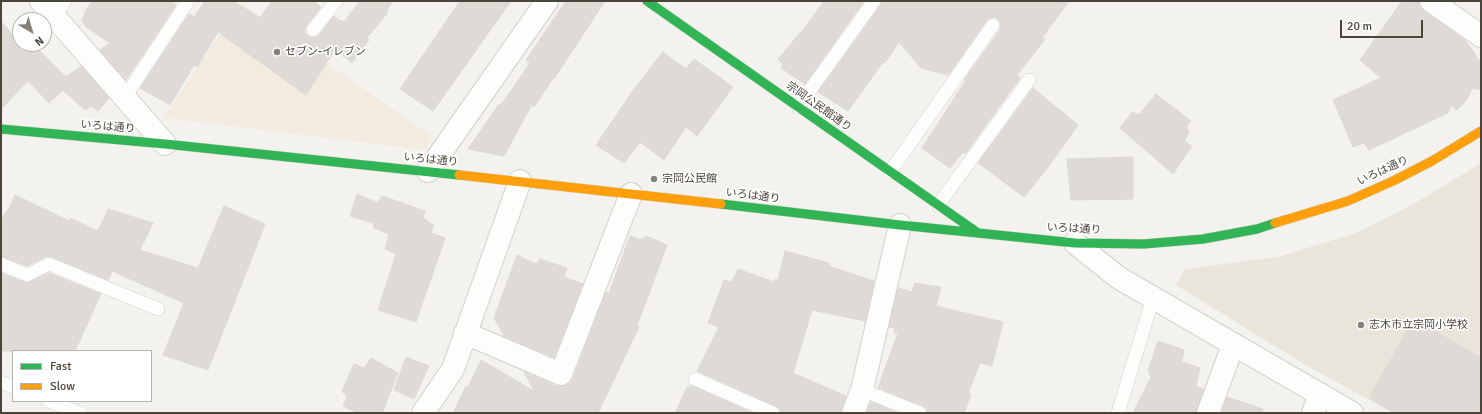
<!DOCTYPE html>
<html>
<head>
<meta charset="utf-8">
<style>
	body { margin:0 }
	#map { position:relative; width:1482px; height:414px; overflow:hidden; background:#f4f2ee; font-family:Signika,sans-serif }
	canvas { display:block }
	.frame { position:absolute; inset:0; border:2px solid #4b4439; pointer-events:none }
	.legend { position:absolute; left:12px; top:350px; width:140px; height:52px; box-sizing:border-box; background:#fff; border:1px solid #b7b4b0; margin:0; padding:5px 7px; list-style:none; font-size:12px; color:#4b4439 }
	.legend li { display:flex; align-items:center; gap:8px; height:20px }
	.legend b { width:20px; border:1px solid #b7b4b0 }
	.north { position:absolute; left:12px; top:12px; width:40px; height:40px; box-sizing:border-box; background:#fff; border:1px solid #b7b4b0; border-radius:50%; rotate:142deg; font-size:11px; font-weight:700; line-height:16px; text-align:center; color:#4b4439 }
	.north::after { content:''; display:block; margin:auto; width:14px; height:18px; background:#868178; clip-path:polygon(50% 0,100% 100%,50% 72%,0 100%) }
	.scale { position:absolute; left:1340px; top:20px; width:83px; height:18px; box-sizing:border-box; border:2px solid #4b4439; border-top:0; padding-left:5px; font-size:12px; line-height:14px; white-space:nowrap; color:#4b4439; -webkit-text-stroke:3px #fff; paint-order:stroke }
</style>
</head>
<body>
<div id="map">
<canvas width="1482" height="414"></canvas>
<div class="frame"></div>
<ul class="legend">
<li><b style="height:5px;background:#30b455"></b>Fast</li>
<li><b style="height:5px;background:#ff9f0a"></b>Slow</li>
</ul>
<div class="north">N</div>
<div class="scale">20 m</div>
</div>
<script>
const g = document.querySelector('canvas').getContext('2d');
g.lineJoin = 'round';
function fill(path, color) {
  g.fillStyle = color;
  g.fill(path, 'evenodd');
}
function shape(rows) {
  const path = new Path2D();
  for (const r of rows) {
    path.moveTo(r[0], r[1]);
    for (let i = 2; i < r.length; i += 2) path.lineTo(r[i], r[i + 1]);
  }
  return path;
}
function stroke(path, color, width, dash) {
  g.strokeStyle = color;
  g.lineWidth = width;
  g.lineCap = dash ? 'butt' : 'round';
  g.setLineDash(dash || []);
  g.stroke(path);
}
function drawText(font, color, halo, rows, align = 'center') {
  g.font = font + ' Signika,"Noto Sans JP",sans-serif';
  g.lineWidth = 3.5;
  g.setLineDash([]);
  g.textBaseline = 'middle';
  g.strokeStyle = halo;
  g.fillStyle = color;
  for (const [text, x, y, turn = 0] of rows) {
    g.save();
    g.translate(x, y);
    g.rotate((+turn || 0) * Math.PI / 180);
    g.textAlign = isNaN(turn) ? turn : align;
    if (halo) g.strokeText(text, 0, 0);
    g.fillText(text, 0, 0);
    g.restore();
  }
}
const commercial = shape([
	[241,3,433,137,425,150,163,118]
]);
const education = shape([
	[1481,163,1481,413,1393,413,1304,364,1176,285,1185,269,1278,257,1356,233,1412,205]
]);
const building = shape([
	[92,1,170,1,176,5,126,80,100,50,110,43,86,27,82,21,86,10,92,1],
	[205,1,233,1,260,18,272,1,313,1,321,7,305,28,305,33,308,36,312,38,319,35,334,16,340,21,341,20,344,22,360,1,393,1,386,11,388,12,367,38,369,40,352,63,335,49,306,95,218,32,197,67,194,65,170,105,140,88,189,14,194,17,205,1],
	[460,1,511,1,433,111,400,89,460,1],
	[566,1,605,1,554,79,553,78,535,106,531,106,504,156,468,149,499,104,501,105,530,63,526,60,566,1],
	[824,1,864,1,805,84,781,68,783,64,778,59,806,26,824,1],
	[882,1,1069,1,1042,38,1045,39,1017,75,1020,78,965,154,963,152,950,168,922,148,966,80,964,80,1000,30,1000,22,998,19,994,17,990,18,987,20,948,75,921,68,899,42,885,63,883,62,848,111,818,92,880,6,882,1],
	[1402,1,1419,1,1420,7,1424,11,1466,41,1481,63,1481,90,1473,88,1466,101,1457,110,1451,106,1448,113,1369,150,1364,143,1353,147,1333,100,1381,78,1360,60,1402,1],
	[1,21,20,44,33,44,66,77,81,66,109,98,98,111,91,106,85,110,63,90,49,103,28,81,1,109,1,21],
	[663,52,686,69,694,59,733,87,697,136,686,127,664,160,640,142,624,163,596,145,634,89,663,52],
	[1033,88,1078,125,1049,166,1024,197,978,163,1033,88],
	[1156,94,1191,121,1186,126,1189,133,1184,141,1192,146,1173,174,1120,128,1132,112,1139,115,1156,94],
	[1133,157,1133,199,1071,200,1067,159,1133,157],
	[357,194,378,203,382,196,425,211,423,218,428,221,427,222,434,225,431,233,445,238,416,322,378,310,396,254,385,249,389,234,374,228,373,223,350,216,357,194],
	[15,195,69,221,70,218,98,231,108,209,153,223,140,250,198,268,224,206,265,224,208,370,163,355,184,303,112,271,108,280,52,257,45,257,27,266,1,256,1,221,6,211,9,209,15,195],
	[630,236,641,240,646,236,667,245,637,326,639,327,598,413,453,413,466,386,468,387,481,360,534,391,524,372,556,386,563,386,569,384,573,379,606,292,609,293,630,236],
	[785,251,829,263,829,266,874,281,865,321,812,310,793,373,846,396,841,413,781,413,780,409,776,406,697,371,719,327,708,323,724,280,732,282,738,269,774,282,775,279,778,280,785,251],
	[517,255,536,264,540,259,567,268,564,277,583,284,554,357,504,336,494,318,517,255],
	[1,273,27,283,49,273,101,294,75,351,1,351,1,273],
	[915,283,941,287,936,306,1003,322,992,366,980,363,969,391,971,395,964,413,928,413,926,408,923,406,878,388,898,333,894,333,895,328,889,327,898,288,912,292,915,283],
	[1414,319,1481,358,1481,413,1395,413,1369,398,1414,319],
	[1158,341,1184,350,1182,362,1200,368,1196,386,1204,389,1196,413,1133,413,1151,377,1148,371,1158,341],
	[406,357,429,366,414,399,394,390,406,357],
	[371,358,398,373,382,413,358,413,343,406,347,397,342,391,354,364,364,368,371,358],
	[690,385,692,386,753,413,675,413,687,387,689,388,690,385],
	[1227,397,1263,409,1263,413,1221,413,1227,397],
	[872,402,898,413,866,413,872,402]
]);
const lane = shape([
	[55,15,65,1],
	[313,30,336,1],
	[125,97,188,1],
	[798,107,874,1],
	[890,172,993,25],
	[938,205,1029,80],
	[1,264,27,275,49,264,158,309],
	[695,379,773,413],
	[1,382,13,387],
	[862,390,920,413],
	[49,401,80,413],
	[1118,413,1153,298]
]);
const street = shape([
	[41,1,165,144],
	[1431,1,1481,36],
	[428,171,547,1],
	[1075,243,1119,278,1352,413],
	[465,333,561,374,631,194],
	[423,413,453,369,520,181],
	[853,413,862,390,900,225],
	[1208,413,1233,345],
	[1313,413,1320,394]
]);
const fast = shape([
	[647,1,978,233],
	[1,129,165,144,459,175],
	[721,204,900,225,1075,243,1144,244,1203,239,1257,229,1275,223]
]);
const slow = shape([
	[459,175,721,204],
	[1275,223,1348,201,1393,181,1432,161,1481,131]
]);
const markers = [
	[277,52,4,"#868178"],
	[654,179,4,"#868178"],
	[1361,325,4,"#868178"]
];
const poiNames = [
	["セブン-イレブン",285,52],
	["宗岡公民館",662,179],
	["志木市立宗岡小学校",1369,325]
];
const streetNames = [
	["宗岡公民館通り",819,107,35],
	["いろは通り",108,127,5],
	["いろは通り",431,160,6],
	["いろは通り",1383,171,-25],
	["いろは通り",753,196,7],
	["いろは通り",1074,229,3]
];
fill(commercial, '#f3ebdf');
fill(education, '#eae5da');
fill(building, '#dedbd6');
stroke(building, '#dcd9d4', 1);
stroke(lane, '#d2d0cb', 14);
stroke(street, '#d2d0cb', 24);
stroke(fast, '#d3cfc5', 10);
stroke(slow, '#d3cfc5', 10);
stroke(lane, '#fdfdfc', 13);
stroke(street, '#fdfdfc', 22);
stroke(fast, '#30b455', 9);
stroke(slow, '#ff9f0a', 9);
for (const [x, y, r, color] of markers) {
  const dot = new Path2D();
  dot.arc(x, y, r, 0, 2 * Math.PI);
  g.fillStyle = color;
  g.fill(dot);
  stroke(dot, '#fff', 1.5);
}
drawText('11px', '#4b4439', '#fff', poiNames, 'left');
drawText('11px', '#4b4439', '#fff', streetNames);
</script>
</body>
</html>
